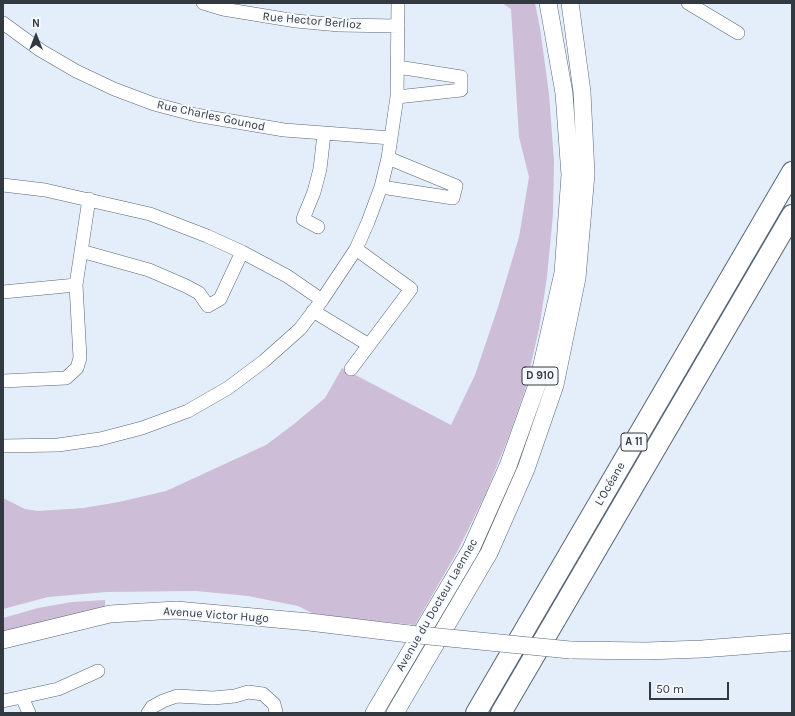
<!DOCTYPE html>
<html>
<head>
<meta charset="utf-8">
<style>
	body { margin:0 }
	#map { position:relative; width:795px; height:716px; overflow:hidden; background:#e4eefb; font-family:Karla,sans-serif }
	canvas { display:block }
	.frame { position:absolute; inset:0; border:4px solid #333941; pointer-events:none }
	.north { position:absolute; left:16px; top:16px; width:40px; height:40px; -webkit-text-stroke:3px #f7fbff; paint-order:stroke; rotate:0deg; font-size:11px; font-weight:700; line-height:16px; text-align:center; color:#333941 }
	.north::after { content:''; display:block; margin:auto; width:14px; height:18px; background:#333941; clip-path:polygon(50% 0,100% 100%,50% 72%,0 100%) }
	.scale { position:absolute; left:649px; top:682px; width:80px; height:18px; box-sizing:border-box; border:2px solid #333941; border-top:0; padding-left:5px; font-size:12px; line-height:14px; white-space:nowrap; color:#333941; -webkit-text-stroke:3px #f7fbff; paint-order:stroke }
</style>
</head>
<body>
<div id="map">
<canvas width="795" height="716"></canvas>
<div class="frame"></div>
<div class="north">N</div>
<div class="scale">50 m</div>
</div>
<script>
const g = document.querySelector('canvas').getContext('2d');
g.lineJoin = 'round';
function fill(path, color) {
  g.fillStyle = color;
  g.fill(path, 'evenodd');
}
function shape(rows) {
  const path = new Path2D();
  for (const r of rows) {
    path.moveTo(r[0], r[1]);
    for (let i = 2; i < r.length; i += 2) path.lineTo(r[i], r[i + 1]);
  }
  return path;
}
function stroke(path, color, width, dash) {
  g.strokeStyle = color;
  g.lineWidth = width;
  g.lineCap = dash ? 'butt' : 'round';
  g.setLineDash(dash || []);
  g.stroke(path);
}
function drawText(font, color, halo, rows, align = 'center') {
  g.font = font + ' Karla,sans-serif';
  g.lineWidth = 4;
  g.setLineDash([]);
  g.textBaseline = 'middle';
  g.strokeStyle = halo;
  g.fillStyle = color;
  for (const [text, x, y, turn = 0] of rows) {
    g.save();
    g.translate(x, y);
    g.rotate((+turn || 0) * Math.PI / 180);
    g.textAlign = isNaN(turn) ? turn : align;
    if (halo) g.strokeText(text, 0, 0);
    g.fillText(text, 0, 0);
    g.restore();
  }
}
const green = shape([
	[502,3,535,3,540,28,549,94,554,161,553,214,547,277,539,329,525,390,507,441,485,495,457,552,415,625,316,615,298,606,248,596,196,591,107,592,48,597,3,609,3,498,25,509,38,511,83,508,119,502,166,491,266,445,294,424,325,398,342,368,451,425,475,375,498,307,519,237,529,177,519,137,511,9],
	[105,600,105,609,3,633,3,618,38,608,72,602]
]);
const minor = shape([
	[203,3,223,9,296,21,339,25,398,26],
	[688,3,738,33],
	[3,23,40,50,76,71,114,89,154,104,196,115,284,130,391,138],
	[397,97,461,90,461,77,398,67],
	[3,185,45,190,150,214,207,236,242,252,287,276,322,300],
	[381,187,453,198,456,186,388,158],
	[318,227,303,219,314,192,320,169,324,134],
	[81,251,149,270,186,286,199,293,208,306,220,299,242,252],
	[3,292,76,285],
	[313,311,369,345,411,289,356,249],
	[351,369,369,345],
	[3,381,66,378,77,368,80,358,76,285,89,199],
	[3,446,58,445,100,439,142,428,188,411,228,388,264,361,300,329,322,300,356,249,368,222,381,187,388,158,397,97,398,3],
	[3,701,22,697],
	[29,713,22,697,58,689,98,671],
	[148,713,152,707,163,701,177,696,213,698,235,696,248,692,263,694,274,704,276,712]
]);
const major = shape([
	[3,640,110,614,176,610,309,622,409,634],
	[570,650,646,651,702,649,792,642],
	[374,713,471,549,508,466,538,382,563,273,570,175,564,93,548,3],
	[395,713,489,553,526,469,555,385,577,278,586,174,582,92,570,3]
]);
const highway = shape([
	[476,713,792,172],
	[501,713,792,215]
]);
const majorBridge = shape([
	[409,634,570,650]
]);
const shields = [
	[540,376,36],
	[634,442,26]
];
const shieldNames = [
	["D 910",540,376],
	["A 11",634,442]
];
const streetNames = [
	["Rue Hector Berlioz",312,21,5],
	["Rue Charles Gounod",211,116,12],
	["L’Océane",610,484,-60],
	["Avenue du Docteur Laennec",437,605,-60],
	["Avenue Victor Hugo",216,615,4]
];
fill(green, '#cebdd7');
stroke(minor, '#586678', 14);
stroke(major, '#586678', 18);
stroke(highway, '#586678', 22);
stroke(minor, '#fff', 13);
stroke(major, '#fff', 17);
stroke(highway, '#fff', 20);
stroke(majorBridge, '#586678', 18, []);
stroke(majorBridge, '#fff', 17);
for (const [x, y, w] of shields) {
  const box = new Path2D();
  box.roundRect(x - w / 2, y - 9, w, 18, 3);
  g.fillStyle = '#f7fbff';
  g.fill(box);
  stroke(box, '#333941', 1);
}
drawText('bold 11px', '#333941', null, shieldNames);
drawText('12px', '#333941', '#f7fbff', streetNames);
</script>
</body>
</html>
